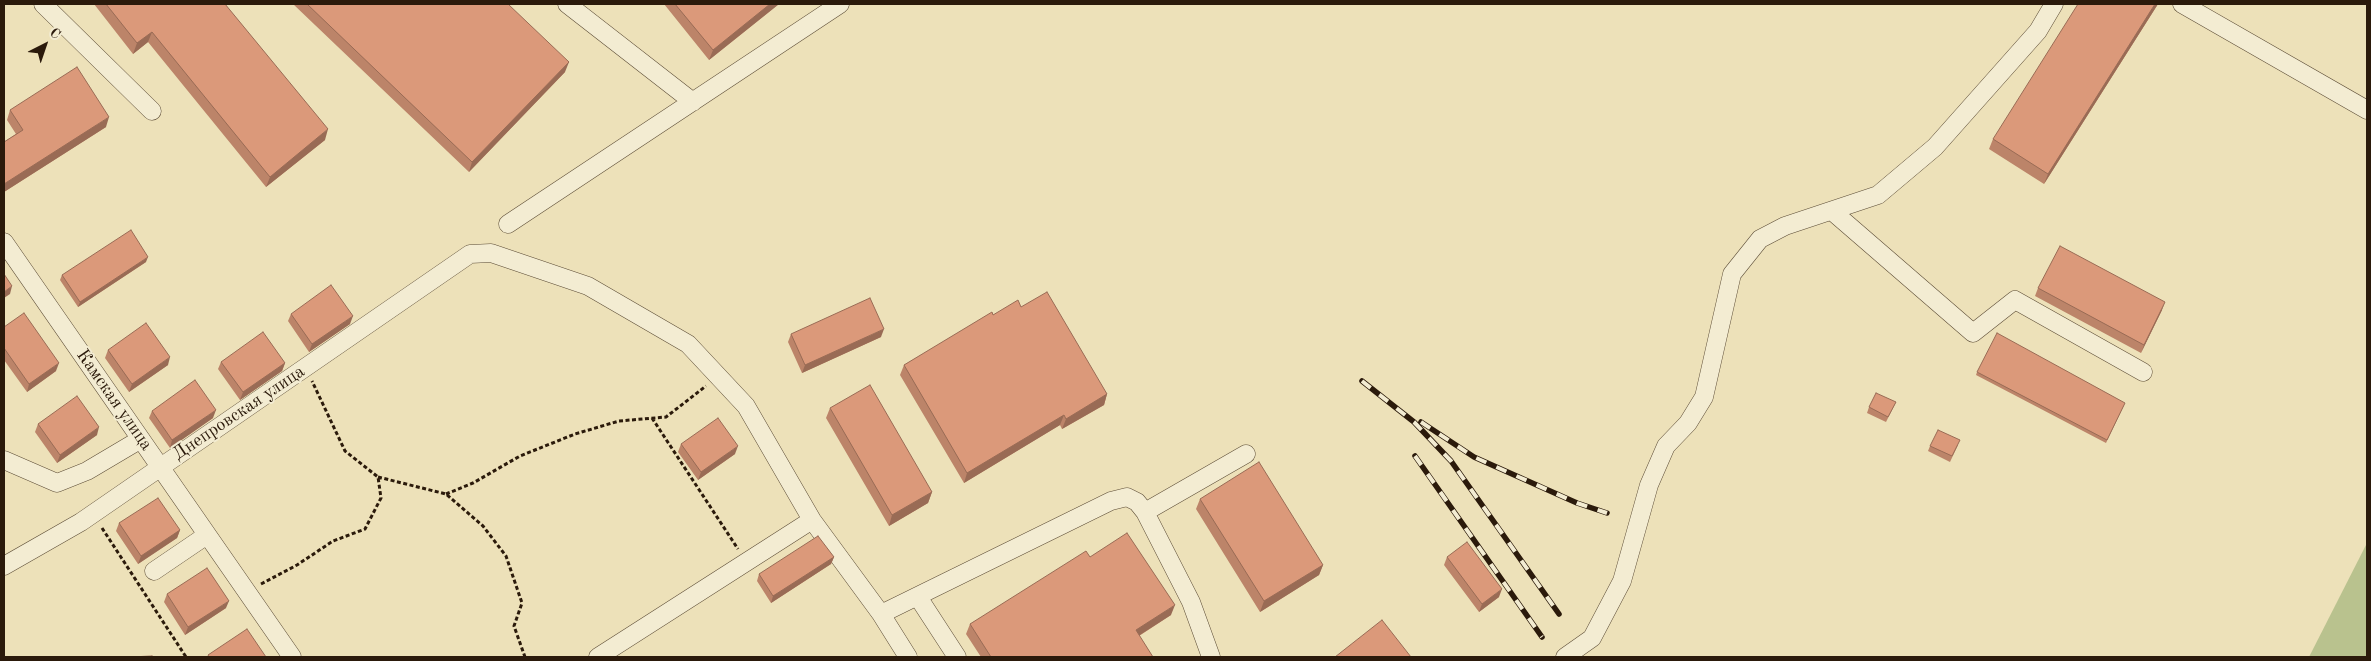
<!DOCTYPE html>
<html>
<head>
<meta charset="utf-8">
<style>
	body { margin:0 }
	#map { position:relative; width:2371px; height:661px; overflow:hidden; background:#ede1b9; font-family:"Old Standard TT",serif }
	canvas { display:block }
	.frame { position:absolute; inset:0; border:5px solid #2b1a0b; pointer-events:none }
	.north { position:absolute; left:20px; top:20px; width:50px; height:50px; -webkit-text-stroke:4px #f3ecd2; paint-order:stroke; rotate:41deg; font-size:14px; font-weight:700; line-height:20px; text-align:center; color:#2b1a0b }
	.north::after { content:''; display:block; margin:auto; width:18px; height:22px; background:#2b1a0b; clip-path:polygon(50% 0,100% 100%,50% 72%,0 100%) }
</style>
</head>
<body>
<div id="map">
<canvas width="2371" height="661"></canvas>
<div class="frame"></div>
<div class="north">С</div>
</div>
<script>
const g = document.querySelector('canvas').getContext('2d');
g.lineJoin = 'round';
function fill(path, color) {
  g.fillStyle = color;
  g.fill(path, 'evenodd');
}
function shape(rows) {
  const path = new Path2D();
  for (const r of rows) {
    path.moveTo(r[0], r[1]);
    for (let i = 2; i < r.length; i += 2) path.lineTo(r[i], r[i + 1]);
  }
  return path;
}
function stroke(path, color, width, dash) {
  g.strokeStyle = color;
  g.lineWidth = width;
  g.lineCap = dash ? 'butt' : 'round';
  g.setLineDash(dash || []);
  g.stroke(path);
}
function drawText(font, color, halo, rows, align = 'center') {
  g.font = font + ' "Old Standard TT",serif';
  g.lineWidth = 4;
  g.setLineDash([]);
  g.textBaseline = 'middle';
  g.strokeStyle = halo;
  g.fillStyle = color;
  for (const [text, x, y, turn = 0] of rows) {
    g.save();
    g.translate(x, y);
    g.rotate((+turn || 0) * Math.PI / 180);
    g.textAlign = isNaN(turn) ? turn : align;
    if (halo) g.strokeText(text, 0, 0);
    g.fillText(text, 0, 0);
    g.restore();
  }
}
const green = shape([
	[2367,543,2367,657,2309,657]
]);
const path = shape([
	[652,418,738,549],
	[378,477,446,494,483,526,506,556,522,603,514,626,525,657],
	[446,494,473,483,520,456,575,434,619,421,666,417,706,386],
	[102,528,186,657],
	[261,584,297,565,333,541,365,529,381,498,378,477,345,451,312,381]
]);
const minor = shape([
	[43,4,152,111],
	[567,4,693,102],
	[2182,4,2367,110],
	[1832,211,1973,333,2015,300,2143,372],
	[508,224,840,4],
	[4,242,292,657],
	[4,460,57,483,87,471,141,439],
	[1145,512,1246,454],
	[4,566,81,522,470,254,491,253,588,286,688,344,746,406,812,520,881,614,908,657],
	[154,571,207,535],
	[918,597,957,657],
	[881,614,1111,501,1127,497,1137,502,1145,512,1191,602,1211,657],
	[598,657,812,520],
	[1565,657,1592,638,1622,581,1649,485,1666,446,1688,423,1704,397,1732,274,1760,239,1785,226,1878,195,1935,147,2038,31,2054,4]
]);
const rail = shape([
	[1362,381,1414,422,1451,461,1559,614],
	[1421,422,1474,457,1577,503,1607,513],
	[1415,456,1542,637]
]);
const wall = shape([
	[94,4,225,4,325,140,266,187,148,42,133,54],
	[293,4,508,4,565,72,469,172],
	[664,4,779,4,709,60],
	[2158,4,2044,184,1989,149,1993,139],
	[10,110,106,127,4,192,4,142,16,134,7,120],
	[146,262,78,307,60,280,62,275],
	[2038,288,2162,310,2141,353,2035,296],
	[1021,307,1107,394,1104,405,1062,429,1060,425,964,483,900,375,904,365,993,315],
	[291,314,350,324,309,352,288,321],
	[4,327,56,371,27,392,4,360],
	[791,334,881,337,802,373,788,342],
	[108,350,168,365,129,392,105,358],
	[221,362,285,363,282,371,240,400,218,369],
	[1977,372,2124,405,2106,443,1976,375],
	[1896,402,1886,422,1867,413,1869,407],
	[830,408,932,492,928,503,889,526,826,418],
	[152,411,213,418,170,448,149,418],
	[38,424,97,435,57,463,35,432],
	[681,444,735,454,698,480,678,452],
	[1958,445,1950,462,1928,451,1930,446],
	[1200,499,1323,565,1319,575,1260,612,1196,509],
	[119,523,180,530,177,538,138,564,116,531],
	[834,557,831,564,771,603,757,581,759,574],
	[1090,557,1171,615,1139,636,1153,657,981,657,966,634,970,624],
	[1447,557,1499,597,1479,612,1444,565],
	[167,594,226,608,185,635,164,602]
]);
const shadedWall = shape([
	[770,4,779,4,709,60,713,50],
	[2155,4,2158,4,2044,184,2048,174],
	[152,32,148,42,133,54,137,43],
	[569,62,565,72,469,172,472,162],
	[109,117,106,127,4,192,4,184],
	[328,129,325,140,266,187,270,177],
	[148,257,146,262,78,307,80,302],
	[12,286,10,294,4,298,4,292],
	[2165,302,2162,310,2141,353,2144,345],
	[353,316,350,324,309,352,312,344],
	[884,329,881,337,802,373,805,365],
	[170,357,168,365,129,392,132,384],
	[59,363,56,371,27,392,29,384],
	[285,363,282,371,240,400,243,392],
	[1107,394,1104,405,1062,429,1066,419],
	[216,410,213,418,170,448,172,440],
	[1064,415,1060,425,964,483,967,473],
	[99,427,97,435,57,463,60,455],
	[738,446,735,454,698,480,701,472],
	[932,492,928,503,889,526,892,515],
	[180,530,177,538,138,564,141,556],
	[834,557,831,564,771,603,773,596],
	[1323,565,1319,575,1260,612,1264,601],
	[1502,589,1499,597,1479,612,1482,604],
	[229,601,226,608,185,635,188,627],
	[1175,605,1171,615,1132,640,1136,630]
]);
const building = shape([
	[106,4,225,4,328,129,270,177,152,32,137,43,106,4],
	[307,4,508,4,569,62,472,162,307,4],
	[675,4,770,4,713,50,675,4],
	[2078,4,2155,4,2048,174,1993,139,2078,4],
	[77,67,109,117,4,184,4,142,23,130,10,110,77,67],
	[131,230,148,257,80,302,62,275,131,230],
	[2060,246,2165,302,2144,345,2038,288,2060,246],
	[4,274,12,286,4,292,4,274],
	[331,285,353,316,312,344,291,314,331,285],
	[1047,292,1107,394,1066,419,1064,415,967,473,904,365,992,312,993,315,1018,300,1021,307,1047,292],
	[870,298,884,329,805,365,791,334,870,298],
	[24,313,59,363,29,384,4,348,4,327,24,313],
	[146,323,170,357,132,384,108,350,146,323],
	[263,332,285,363,243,392,221,362,263,332],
	[1997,333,2125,403,2107,440,1977,372,1997,333],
	[195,380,216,410,172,440,152,411,195,380],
	[870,385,932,492,892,515,830,408,870,385],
	[1876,393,1896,402,1888,417,1869,407,1876,393],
	[77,396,99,427,60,455,38,424,77,396],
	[718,418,738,446,701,472,681,444,718,418],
	[1938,430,1960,440,1952,456,1930,446,1938,430],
	[1259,462,1323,565,1264,601,1200,499,1259,462],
	[158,498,180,530,141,556,119,523,158,498],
	[1127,533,1175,605,1136,630,1153,657,991,657,970,624,1086,551,1090,557,1127,533],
	[818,536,834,557,773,596,759,574,818,536],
	[1467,542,1502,589,1482,604,1447,557,1467,542],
	[207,568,229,601,188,627,167,594,207,568],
	[1382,620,1411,657,1335,657,1382,620],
	[247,629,266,657,209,657,208,655,247,629],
	[152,656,152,657,130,657,152,656]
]);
const streetNames = [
	["Камская улица",114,400,55],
	["Днепровская улица",239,413,-34]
];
fill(green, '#b9c28e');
stroke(minor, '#5c4c36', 19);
stroke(path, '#2b1a0b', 3, [4, 2.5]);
stroke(minor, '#f3ecd2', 18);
stroke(rail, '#2b1a0b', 5.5);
stroke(rail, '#f3ecd2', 4, [11]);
fill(wall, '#bc8469');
fill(shadedWall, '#996b55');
fill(building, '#db997a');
stroke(building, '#996b55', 1);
drawText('18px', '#2b1a0b', '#f3ecd2', streetNames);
</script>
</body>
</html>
